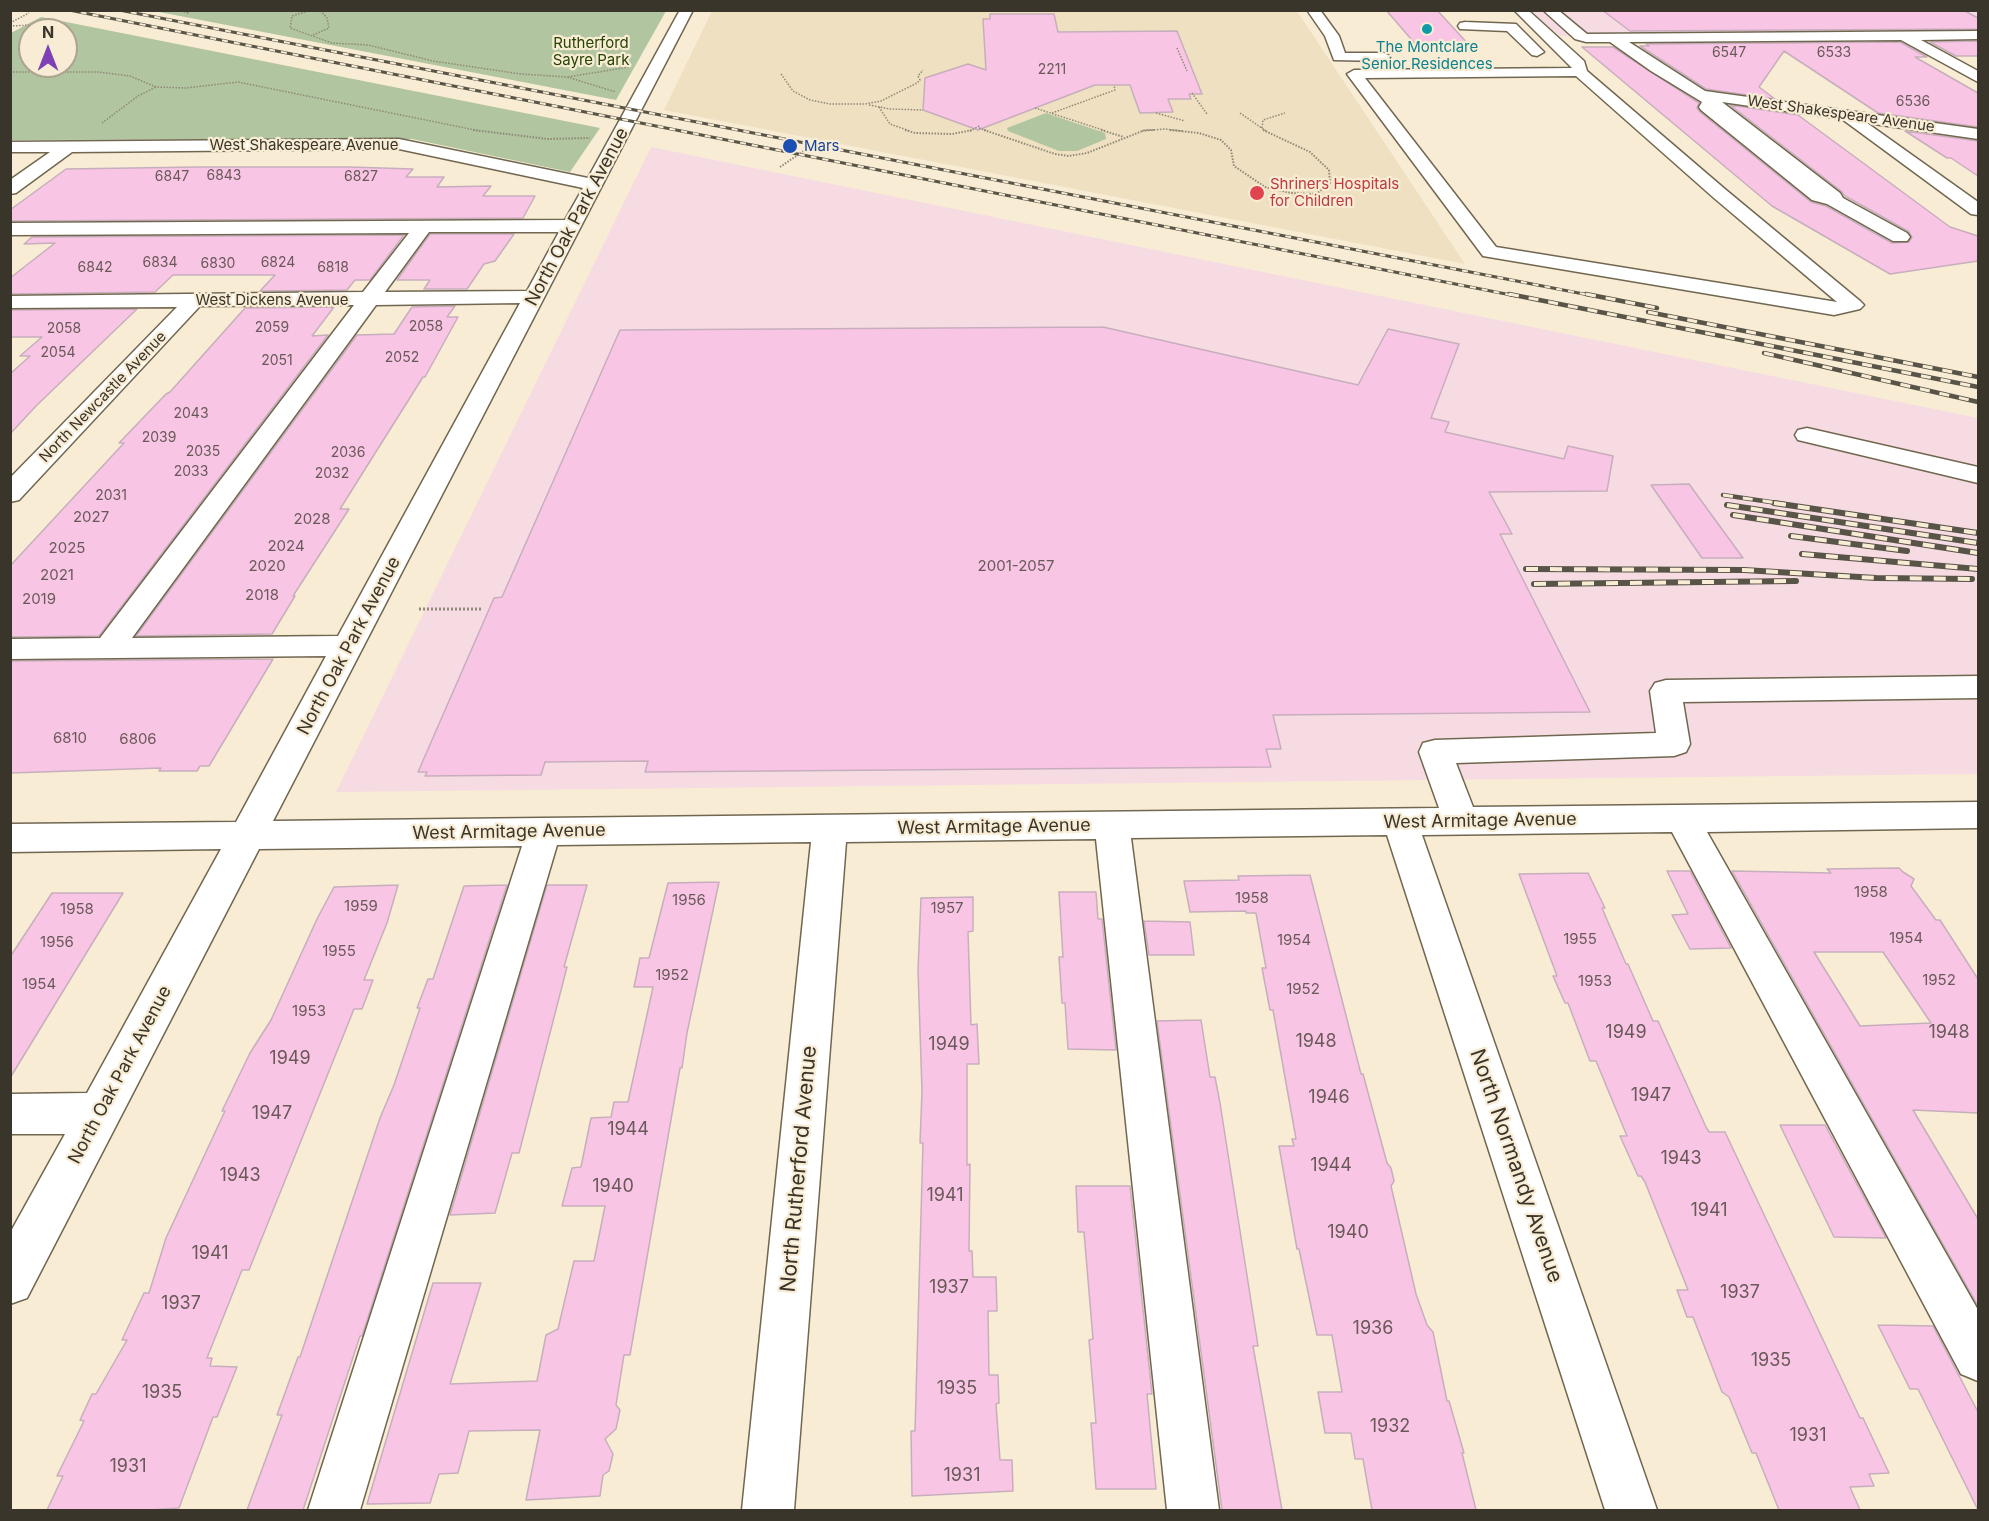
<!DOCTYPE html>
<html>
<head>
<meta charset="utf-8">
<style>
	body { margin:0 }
	#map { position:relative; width:1989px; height:1521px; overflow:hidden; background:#f8ecd4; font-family:Inter,sans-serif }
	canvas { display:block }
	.frame { position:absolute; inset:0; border:12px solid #39352b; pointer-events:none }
	.north { position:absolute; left:18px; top:18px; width:60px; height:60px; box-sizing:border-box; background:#f8ecd4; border:2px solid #aca390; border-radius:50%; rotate:0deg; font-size:16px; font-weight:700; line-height:24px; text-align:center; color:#39352b }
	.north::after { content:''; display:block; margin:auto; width:21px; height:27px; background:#7e40b5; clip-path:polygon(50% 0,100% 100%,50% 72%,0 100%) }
</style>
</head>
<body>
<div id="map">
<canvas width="1989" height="1521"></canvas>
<div class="frame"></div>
<div class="north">N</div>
</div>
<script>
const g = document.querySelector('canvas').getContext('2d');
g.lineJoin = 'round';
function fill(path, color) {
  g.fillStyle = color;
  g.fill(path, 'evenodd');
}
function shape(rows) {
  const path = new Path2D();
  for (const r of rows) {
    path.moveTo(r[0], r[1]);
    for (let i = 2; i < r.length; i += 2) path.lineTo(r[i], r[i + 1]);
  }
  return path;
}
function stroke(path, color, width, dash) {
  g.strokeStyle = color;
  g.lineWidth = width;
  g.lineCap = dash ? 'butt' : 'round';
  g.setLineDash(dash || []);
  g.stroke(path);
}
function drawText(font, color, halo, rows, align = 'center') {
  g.font = font + ' Inter,sans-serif';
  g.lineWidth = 4.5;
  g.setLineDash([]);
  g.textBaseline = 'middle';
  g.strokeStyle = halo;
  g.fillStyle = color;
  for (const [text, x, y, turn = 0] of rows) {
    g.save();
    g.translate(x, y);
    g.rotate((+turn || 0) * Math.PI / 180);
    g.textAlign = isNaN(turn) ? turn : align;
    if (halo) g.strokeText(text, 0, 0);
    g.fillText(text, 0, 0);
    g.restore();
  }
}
const built = shape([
	[712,11,1297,11,1465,264,664,110]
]);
const industrial = shape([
	[1978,10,1978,32,1560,36,1529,11],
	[651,147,1978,418,1978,774,336,792]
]);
const green = shape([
	[154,11,666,10,666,11,616,100],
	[41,17,600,128,570,172,412,139,11,140,11,33],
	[30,30,66,30,66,66,30,66],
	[1046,113,1105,133,1106,139,1077,151,1059,151,1008,131,1007,128]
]);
const building = shape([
	[1386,10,1437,10,1470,46,1417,46,1386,10],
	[1602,10,1963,10,1978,18,1978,29,1630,31,1602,10],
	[990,14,1054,14,1058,32,1177,31,1202,94,1189,94,1191,99,1168,99,1173,112,1140,113,1130,85,1095,85,978,130,923,110,925,78,968,64,986,70,983,19,990,19,990,14],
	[1978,41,1978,56,1956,56,1930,42,1978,41],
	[1900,42,1927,57,1915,57,1978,93,1978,127,1878,113,1784,51,1759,87,1775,99,1706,89,1640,46,1649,46,1646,44,1900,42],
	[1582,47,1613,47,1699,103,1697,108,1700,112,1811,202,1826,206,1892,243,1909,242,1912,237,1908,231,1845,196,1841,191,1730,105,1798,115,1950,227,1978,236,1978,261,1890,274,1772,206,1582,47],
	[1905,131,1978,141,1978,176,1951,158,1947,158,1905,131],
	[198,167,349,167,413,169,406,177,444,177,437,187,491,186,483,196,535,196,523,218,10,221,10,210,66,169,198,167],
	[430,234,514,234,495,261,484,264,467,289,424,289,430,280,397,280,430,234],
	[404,235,370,280,355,280,347,290,260,291,275,275,173,275,155,292,10,294,10,278,55,243,24,244,32,237,404,235],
	[455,306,447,317,458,317,425,377,423,377,340,509,349,509,293,596,295,596,272,634,136,636,357,335,394,334,412,307,455,306],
	[334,307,312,336,328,335,99,636,10,637,10,566,124,443,119,443,166,394,170,392,245,308,334,307],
	[137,309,36,406,10,434,10,374,30,356,20,356,42,337,10,337,10,310,137,309],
	[1103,327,1358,385,1388,329,1459,344,1431,418,1449,422,1445,432,1564,459,1568,446,1613,456,1607,491,1489,492,1512,534,1500,534,1590,712,1273,715,1281,749,1266,749,1271,767,645,772,648,761,545,762,541,775,425,776,427,772,418,772,494,598,502,597,620,330,1103,327],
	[1689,484,1743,558,1702,558,1651,485,1689,484],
	[273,659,209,766,200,766,197,771,159,771,161,768,10,773,10,661,273,659],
	[1899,868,1903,872,1914,879,1911,886,1936,920,1940,920,1978,979,1978,1113,1913,1110,1978,1219,1978,1306,1732,871,1831,873,1827,869,1899,868],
	[1814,952,1883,952,1931,1023,1860,1026,1814,952],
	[1667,871,1690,871,1731,948,1690,949,1672,915,1688,914,1667,871],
	[1588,873,1605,908,1602,908,1626,964,1628,964,1653,1021,1658,1021,1706,1127,1709,1132,1725,1132,1860,1418,1863,1418,1889,1473,1869,1474,1874,1486,1850,1487,1860,1510,1779,1510,1756,1453,1752,1453,1729,1397,1722,1392,1693,1317,1687,1317,1677,1290,1688,1290,1645,1182,1641,1176,1638,1176,1620,1136,1627,1136,1596,1061,1590,1061,1568,1003,1565,1003,1553,976,1557,976,1519,874,1588,873],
	[1310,875,1361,1074,1363,1074,1387,1163,1391,1168,1394,1181,1391,1186,1416,1294,1427,1325,1433,1332,1447,1401,1449,1401,1464,1453,1462,1453,1476,1510,1372,1510,1363,1459,1355,1459,1351,1433,1325,1433,1318,1392,1342,1392,1332,1335,1317,1335,1299,1249,1297,1249,1279,1146,1294,1146,1292,1139,1296,1139,1273,1010,1270,1010,1262,968,1266,968,1256,913,1246,913,1246,911,1190,912,1184,881,1239,880,1238,876,1310,875],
	[719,882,687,1033,682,1068,680,1068,630,1355,624,1355,616,1405,620,1410,616,1429,605,1439,613,1454,609,1471,603,1475,600,1496,526,1500,540,1430,469,1431,458,1473,439,1474,430,1503,367,1504,433,1283,481,1283,450,1384,537,1381,546,1335,558,1329,574,1261,594,1261,605,1206,562,1206,572,1168,581,1167,591,1118,611,1117,614,1102,628,1102,653,987,634,987,640,958,649,958,668,883,719,882],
	[398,885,387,923,364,980,373,980,362,1009,354,1009,249,1270,242,1270,207,1358,212,1358,210,1366,237,1367,217,1417,213,1417,179,1508,150,1510,47,1510,63,1476,57,1476,84,1421,80,1420,92,1394,96,1394,127,1340,122,1340,144,1293,149,1293,166,1238,225,1111,222,1111,250,1053,271,1020,317,919,334,887,398,885],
	[507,885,362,1336,360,1336,303,1510,247,1510,282,1415,277,1415,298,1357,300,1357,380,1118,394,1085,420,1008,417,1008,428,979,433,979,464,886,507,885],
	[547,885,587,885,564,967,567,967,519,1153,512,1153,495,1213,450,1215,547,885],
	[1059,892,1096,892,1098,919,1102,919,1116,1050,1068,1049,1065,1003,1062,1003,1059,957,1063,957,1059,892],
	[52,893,123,893,10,1078,10,957,52,893],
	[973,897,973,931,968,932,971,1025,977,1024,979,1064,967,1064,967,1165,970,1164,969,1251,972,1251,973,1277,996,1277,997,1311,988,1311,989,1375,998,1375,999,1403,996,1404,1000,1460,1012,1460,1013,1491,912,1496,911,1431,915,1431,923,1143,920,1143,922,1091,918,970,921,898,973,897],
	[1144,921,1190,922,1194,955,1149,955,1144,921],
	[1201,1020,1210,1077,1215,1077,1220,1103,1258,1346,1253,1346,1282,1510,1222,1510,1157,1021,1201,1020],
	[1780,1125,1825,1125,1886,1238,1834,1237,1780,1125],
	[1076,1186,1130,1186,1152,1394,1147,1394,1156,1489,1096,1489,1091,1423,1096,1423,1089,1340,1093,1339,1084,1232,1078,1232,1076,1186],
	[1878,1325,1933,1326,1978,1412,1978,1510,1918,1389,1910,1389,1878,1325]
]);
const pathFar2 = shape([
	[178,10,188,13,186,10],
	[311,10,292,16,290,28,332,43,368,45,433,61,521,74,567,77,616,92],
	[10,23,29,13],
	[10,26,32,25],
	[313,35,329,28,327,18,320,10],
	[1177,48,1187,71],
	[10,72,98,72,130,76,156,87,186,88,238,82,480,131],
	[781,74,793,91,810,100,830,104,865,104,881,101,917,83,920,80,918,76,923,70],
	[568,77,629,67],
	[1192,93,1207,114],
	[869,105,890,109,923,110],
	[879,107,890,124,910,131],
	[1035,108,1106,131],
	[1052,113,1115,90,1114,85],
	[1156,113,1185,121],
	[1240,113,1266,131],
	[102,123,138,96,156,87],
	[979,128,988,131],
	[1262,128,1263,120,1285,113],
	[970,131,979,126],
	[1142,131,1165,129,1182,131]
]);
const pathFar1 = shape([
	[473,130,548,139,590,138],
	[905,130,915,133,952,134,973,130],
	[984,130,1055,154,1069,156,1087,153,1145,130,1154,130],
	[1101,130,1124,137],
	[1170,130,1199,133,1221,140,1231,150,1234,166,1265,187,1291,193,1312,194,1319,192,1330,183,1329,170,1310,152,1263,130],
	[780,167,817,142]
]);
const path = shape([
	[419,609,481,609]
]);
const minor = shape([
	[680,10,693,10,273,821,1439,808,1419,752,1423,743,1435,740,1656,733,1650,691,1655,683,1666,680,1978,676,1978,698,1683,702,1690,744,1686,752,1674,756,1456,763,1473,807,1978,802,1978,828,1707,832,1978,1310,1978,1381,1961,1374,1672,832,1422,835,1657,1510,1605,1510,1387,835,1131,838,1219,1510,1167,1510,1096,839,846,842,794,1510,742,1510,811,842,557,845,360,1510,308,1510,522,846,259,849,27,1298,10,1304,10,1233,65,1134,10,1134,10,1094,87,1093,221,849,10,852,10,824,236,822,326,656,10,659,10,639,100,638,354,305,200,306,19,500,10,502,10,478,177,307,10,308,10,296,363,292,409,233,10,235,10,223,565,220,583,188,399,149,72,152,16,193,10,194,10,180,50,152,10,152,10,142,399,139,588,178,680,10],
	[429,232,559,232,527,291,385,292,429,232],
	[520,303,338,636,132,638,376,305,520,303],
	[1307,10,1320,10,1339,36,1345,53,1384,53,1391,57,1384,61,1334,60,1325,36,1307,10],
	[1514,10,1528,10,1584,61,1587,71,1726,190,1860,301,1864,305,1860,309,1834,315,1483,256,1347,74,1354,70,1572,68,1514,10],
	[1576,76,1714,198,1837,302,1496,247,1365,78,1576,76],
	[1543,10,1558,10,1587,34,1978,31,1978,39,1921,40,1978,71,1978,82,1901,40,1629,42,1705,91,1978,129,1978,139,1867,123,1978,202,1978,215,1971,214,1842,119,1722,102,1840,193,1843,198,1907,233,1910,237,1907,241,1893,241,1827,204,1812,200,1701,110,1699,107,1702,102,1651,71,1610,42,1586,42,1575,39,1543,10],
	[1465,22,1516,24,1544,52,1537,56,1532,55,1507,31,1460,29,1458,26,1460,23,1465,22],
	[1807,428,1978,467,1978,483,1798,440,1795,435,1798,430,1807,428]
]);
const railFar2 = shape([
	[69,10,1516,296],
	[119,10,1594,296]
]);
const railFar1 = shape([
	[1509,294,1978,387],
	[1586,294,1657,308],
	[1648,312,1978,377],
	[1764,353,1978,402],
	[1723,495,1784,504]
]);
const rail = shape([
	[1774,503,1978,533],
	[1727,505,1978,543],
	[1733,515,1978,553],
	[1791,536,1907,551],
	[1802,554,1978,569],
	[1526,569,1744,570,1876,578,1972,579],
	[1534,584,1796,581]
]);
const markers = [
	[1427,29,6,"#0f9aa8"],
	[790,146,8,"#1a4fb4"],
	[1257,193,8,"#e0444e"]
];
const farNumbernames = [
	["6547",1729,53],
	["6533",1834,53],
	["2211",1052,70],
	["6536",1913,102],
	["6843",224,176],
	["6847",172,177],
	["6827",361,177],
	["6834",160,263],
	["6824",278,263],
	["6830",218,264],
	["6842",95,268],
	["6818",333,268],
	["2058",426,327],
	["2059",272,328],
	["2058",64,329],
	["2054",58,353],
	["2052",402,358],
	["2051",277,361],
	["2043",191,414],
	["2039",159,438],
	["2035",203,452],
	["2036",348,453],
	["2033",191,472],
	["2032",332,474],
	["2031",111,496]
];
const farParknames = [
	["Rutherford",591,43],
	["Sayre Park",591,60]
];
const farCulturenames = [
	["The Montclare",1427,47],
	["Senior Residences",1427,64]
];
const farStreetnames = [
	["West Shakespeare Avenue",1841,114,8],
	["West Shakespeare Avenue",304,145],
	["West Dickens Avenue",272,300],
	["North Newcastle Avenue",103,397,-46]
];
const farTransitnames = [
	["Mars",804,146]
];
const farHealthnames = [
	["Shriners Hospitals",1270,184],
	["for Children",1270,201]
];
const numberNames = [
	["2027",91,517],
	["2028",312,519],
	["2024",286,546],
	["2025",67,548],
	["2020",267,566],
	["2001-2057",1016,566],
	["2021",57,575],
	["2018",262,595],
	["2019",39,599],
	["6810",70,738],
	["6806",138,739],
	["1958",1871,892],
	["1958",1252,898],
	["1956",689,900],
	["1959",361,906],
	["1957",947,908],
	["1958",77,909],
	["1954",1906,938],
	["1955",1580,939],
	["1954",1294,940],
	["1956",57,942],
	["1955",339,951],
	["1952",672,975],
	["1952",1939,980],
	["1953",1595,981],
	["1954",39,984],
	["1952",1303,989],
	["1953",309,1011]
];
const streetNames = [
	["North Oak Park Avenue",577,217,-62],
	["North Oak Park Avenue",349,646,-62],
	["West Armitage Avenue",1480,821,-1],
	["West Armitage Avenue",994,827,-1],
	["West Armitage Avenue",509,832,-1],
	["North Oak Park Avenue",120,1075,-62]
];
const nearNumbernames = [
	["1949",1626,1033],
	["1948",1949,1033],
	["1948",1316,1042],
	["1949",949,1045],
	["1949",290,1059],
	["1947",1651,1096],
	["1946",1329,1098],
	["1947",272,1114],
	["1944",628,1130],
	["1943",1681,1159],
	["1944",1331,1166],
	["1943",240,1176],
	["1940",613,1187],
	["1941",945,1196],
	["1941",1709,1211],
	["1940",1348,1233],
	["1941",210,1254],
	["1937",949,1288],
	["1937",1740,1293],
	["1937",181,1304],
	["1936",1373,1329],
	["1935",1771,1361],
	["1935",957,1389],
	["1935",162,1393],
	["1932",1390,1427],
	["1931",1808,1436],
	["1931",128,1467],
	["1931",962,1476]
];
const nearStreetnames = [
	["North Normandy Avenue",1516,1166,71],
	["North Rutherford Avenue",799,1169,-85]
];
fill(built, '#eee0c0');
fill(industrial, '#f6dce2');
fill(green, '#b0c5a0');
fill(building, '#f9c5e4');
stroke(building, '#c7aebd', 1.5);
stroke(minor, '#716751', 3);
stroke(pathFar2, '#908878', 1.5, [1.5, 1.5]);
stroke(pathFar1, '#908878', 2, [1.5, 1.5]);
stroke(path, '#908878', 3, [2, 2]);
fill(minor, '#fff');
stroke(railFar2, '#595448', 3);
stroke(railFar1, '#595448', 4.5);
stroke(rail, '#595448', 6);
stroke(railFar2, '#f8ecd4', 2, [6]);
stroke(railFar1, '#f8ecd4', 3, [10]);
stroke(rail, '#f8ecd4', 4, [12]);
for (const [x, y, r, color] of markers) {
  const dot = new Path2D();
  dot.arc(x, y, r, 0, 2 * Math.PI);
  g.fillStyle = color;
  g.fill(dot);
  stroke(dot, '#f8ecd4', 2);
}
drawText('14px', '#695959', null, farNumbernames);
drawText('15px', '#264402', '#f8ecd4', farParknames);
drawText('15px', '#0d838f', '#f8ecd4', farCulturenames);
drawText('15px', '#39352b', '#f8ecd4', farStreetnames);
drawText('15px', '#164399', '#f8ecd4', farTransitnames, 'left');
drawText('15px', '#be3a42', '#f8ecd4', farHealthnames, 'left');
drawText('15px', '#695959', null, numberNames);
drawText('18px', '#39352b', '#f8ecd4', streetNames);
drawText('18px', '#695959', null, nearNumbernames);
drawText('21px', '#39352b', '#f8ecd4', nearStreetnames);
</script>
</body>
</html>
